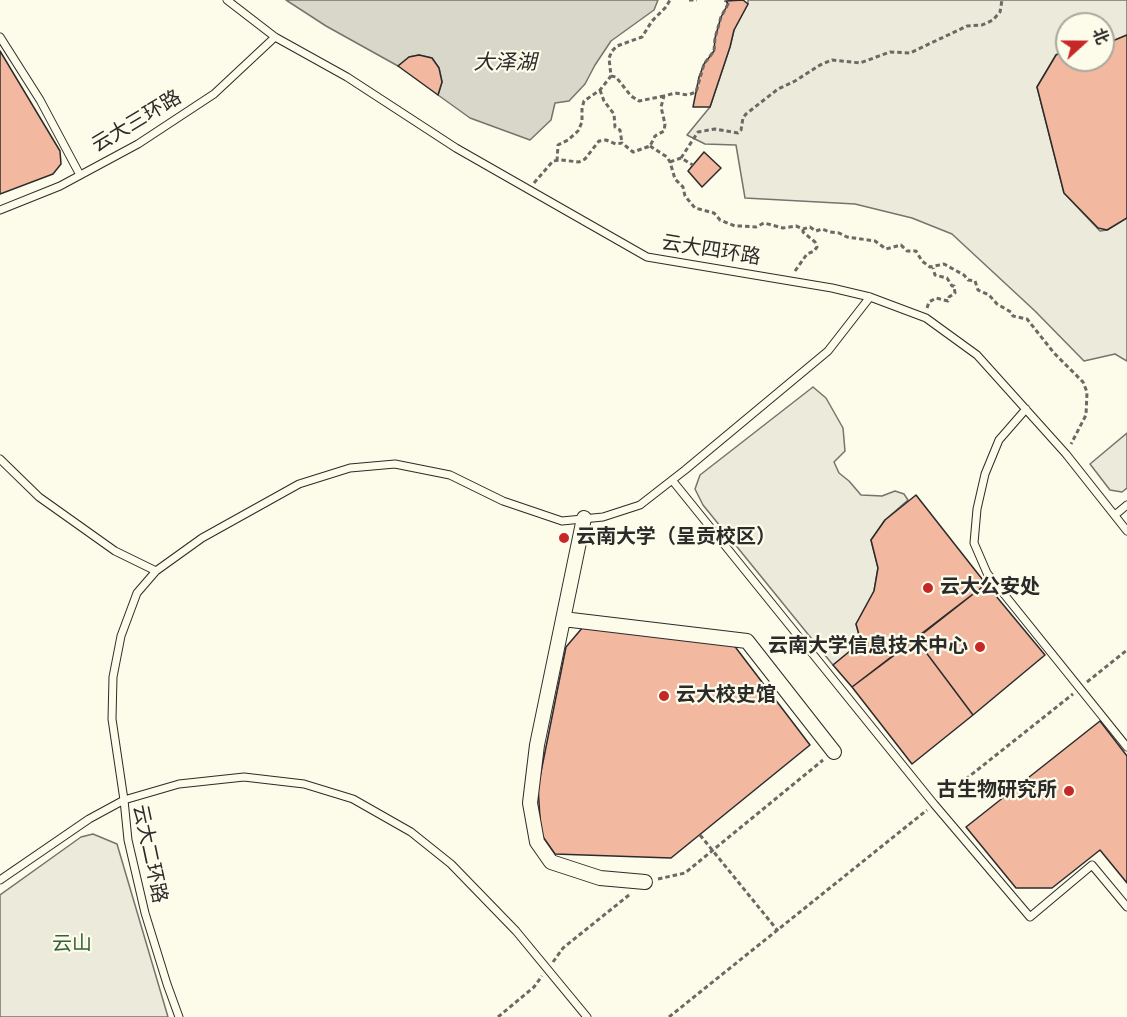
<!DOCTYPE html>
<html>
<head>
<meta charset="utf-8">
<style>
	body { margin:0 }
	#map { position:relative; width:1127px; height:1017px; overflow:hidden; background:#fdfbea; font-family:"DM Sans","Noto Sans SC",sans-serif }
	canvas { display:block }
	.north { position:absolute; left:1055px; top:12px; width:60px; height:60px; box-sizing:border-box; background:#fdfbea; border:2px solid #a9a89e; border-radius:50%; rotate:69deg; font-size:16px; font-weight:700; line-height:24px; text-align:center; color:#2b2b2b }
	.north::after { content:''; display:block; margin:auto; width:21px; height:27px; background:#c62828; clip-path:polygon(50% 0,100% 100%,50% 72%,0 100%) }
</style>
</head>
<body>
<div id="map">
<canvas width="1127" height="1017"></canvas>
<div class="north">北</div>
</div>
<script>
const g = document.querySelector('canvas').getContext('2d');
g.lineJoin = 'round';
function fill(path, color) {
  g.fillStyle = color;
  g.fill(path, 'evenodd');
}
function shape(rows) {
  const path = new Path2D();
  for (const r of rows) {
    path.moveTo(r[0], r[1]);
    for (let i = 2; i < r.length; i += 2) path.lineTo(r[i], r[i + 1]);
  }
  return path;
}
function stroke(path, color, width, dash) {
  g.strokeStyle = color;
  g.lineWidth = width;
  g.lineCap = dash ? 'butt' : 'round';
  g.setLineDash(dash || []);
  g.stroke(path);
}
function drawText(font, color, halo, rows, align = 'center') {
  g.font = font + ' "DM Sans","Noto Sans SC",sans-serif';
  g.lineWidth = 4.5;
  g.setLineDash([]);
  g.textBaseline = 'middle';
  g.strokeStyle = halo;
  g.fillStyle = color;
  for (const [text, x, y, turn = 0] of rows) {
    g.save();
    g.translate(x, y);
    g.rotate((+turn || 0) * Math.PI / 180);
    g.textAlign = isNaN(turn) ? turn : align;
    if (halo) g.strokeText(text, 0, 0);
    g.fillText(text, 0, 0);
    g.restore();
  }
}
const green = shape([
	[748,0,1127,0,1127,35,1103,45,1103,24,1067,24,1067,49,1056,55,1037,87,1064,193,1100,231,1107,230,1127,218,1127,361,1115,354,1084,361,1035,311,952,234,912,218,855,204,745,198,736,145,705,144,687,135,710,107,730,47,734,30,748,4,748,0],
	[813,387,826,398,843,428,845,451,834,462,839,473,849,481,861,495,882,496,895,491,904,494,908,500,885,520,871,540,878,568,874,591,856,624,861,642,833,665,703,505,695,489,700,475,813,387],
	[1127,433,1127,488,1122,492,1110,490,1090,464,1127,433],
	[93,834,117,844,168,1017,0,1017,0,895,81,837,93,834]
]);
const water = shape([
	[286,0,658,0,654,10,611,41,595,65,585,84,569,101,555,103,551,120,530,140,470,118,438,95,442,82,439,68,432,58,419,55,409,57,398,66,326,26,286,0]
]);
const building = shape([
	[743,0,748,4,734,30,730,47,710,107,693,107,699,77,704,64,714,51,715,38,721,17,728,4,726,1,743,0],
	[1127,35,1127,218,1107,230,1098,228,1064,193,1037,87,1056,55,1067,49,1067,60,1103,60,1103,45,1127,35],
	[0,51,60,151,61,164,53,174,0,194,0,51],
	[419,55,432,58,439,68,442,82,438,95,398,66,409,57,419,55],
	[704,152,721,168,702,187,688,171,704,152],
	[916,495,986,584,852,687,833,665,861,642,856,624,874,591,878,568,871,540,885,520,916,495],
	[986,584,1045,655,973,715,916,639,986,584],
	[583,627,733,644,810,745,671,858,555,854,541,834,538,787,566,647,583,627],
	[916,639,973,715,912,764,852,687,916,639],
	[1100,721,1127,756,1127,883,1100,850,1052,888,1016,888,966,827,1100,721]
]);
const path = shape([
	[689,0,697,0],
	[611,76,616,77,631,96,639,101,664,96],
	[600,90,604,101,614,114,615,127,620,130,622,143],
	[650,146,667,157,670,162,675,179,683,187,685,196,695,208,714,213,720,220,735,226,743,226,756,227,764,223,783,228,796,226,803,229,810,227,816,231,822,229,830,232,839,233,847,237,875,241,886,249,901,245,907,251,916,251,922,261,930,267,944,264,964,275,968,280,975,281,978,290,989,295,997,304,1011,312,1013,316,1027,319,1054,353,1083,382,1087,392,1086,415,1071,444],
	[681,158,698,132,715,129,738,133,741,130,743,118,746,114,778,89,795,81,820,65,832,60,860,63,890,52,910,53,967,26,982,25,993,20,1000,12,1002,0],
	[557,161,558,145,568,140,578,131,582,122,582,108,584,101,600,90,611,76,609,58,612,51,617,46,642,37,652,21,666,7,670,0],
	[670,162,681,158,693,165],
	[534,183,553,161,561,160,579,162,585,159,599,141,606,140,616,144,622,143,633,152,650,146,655,136,664,131,665,124,661,107,664,96,675,93,688,95,696,92,704,64,714,51,715,38,721,17,728,4,725,0],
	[795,271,807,254,814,251,817,247,815,242,803,232,803,229],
	[927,308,929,302,936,298,948,301,949,297,955,293,954,286,952,286,947,278,935,275,933,268],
	[1087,682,1127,650],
	[942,798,1073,694],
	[700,835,778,931],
	[658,879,685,873,823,760],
	[553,962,563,948,629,895],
	[498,1017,534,987,542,976],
	[669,1017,927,810]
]);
const lane = shape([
	[227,0,275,37,347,77,456,148,647,257,832,288,870,297,926,318,977,355,1066,454,1127,531],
	[0,37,40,100,80,175],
	[0,210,60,186,138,144,214,94,275,37],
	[1026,409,999,440,985,474,977,509,974,543,987,573,1127,747],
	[0,459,39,497,115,551,156,571],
	[672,480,934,804,1030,917,1092,865,1127,907],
	[1115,515,1127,505],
	[0,880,89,819,124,800,128,840,145,913,167,984,179,1017],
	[587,1017,516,931,451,864,411,832,353,799,304,784,244,777,179,784,124,800,112,719,113,677,121,636,137,593,156,571,202,538,299,484,350,468,395,464,450,475,503,501,562,521,603,517,640,505,685,470,828,351,870,297]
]);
const street = shape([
	[584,518,537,745,530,803,537,842,551,862,600,878,645,882],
	[563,619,747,641,834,752]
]);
const markers = [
	[564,538,6,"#c62828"],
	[928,588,6,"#c62828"],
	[980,647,6,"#c62828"],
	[664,696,6,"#c62828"],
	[1069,791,6,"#c62828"]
];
const streetNames = [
	["云大三环路",137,122,-31],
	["云大四环路",711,251,9],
	["云大二环路",149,854,78]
];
const poiNames = [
	["云南大学（呈贡校区）",576,538],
	["云大公安处",940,588],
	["云南大学信息技术中心",968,647,"right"],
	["云大校史馆",676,696],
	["古生物研究所",1057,791,"right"]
];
const parkNames = [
	["云山",72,945]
];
const waterNames = [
	["大泽湖",505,63]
];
fill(green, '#ecebdb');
stroke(green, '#74746e', 1.5);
fill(water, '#d8d7c9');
stroke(water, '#74746e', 1.5);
fill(building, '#f2b8a0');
stroke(building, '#2b2b2b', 1.5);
stroke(lane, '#2b2b2b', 9);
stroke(street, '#2b2b2b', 16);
stroke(path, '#6a6964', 3, [4.5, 3]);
stroke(lane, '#fdfbea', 7);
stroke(street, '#fdfbea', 14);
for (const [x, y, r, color] of markers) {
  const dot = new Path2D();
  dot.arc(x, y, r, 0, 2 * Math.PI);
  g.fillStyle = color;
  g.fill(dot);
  stroke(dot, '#fdfbea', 2);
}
drawText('20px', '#2b2b2b', '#fdfbea', streetNames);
drawText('bold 20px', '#2b2b2b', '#fdfbea', poiNames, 'left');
drawText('20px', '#34623c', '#fdfbea', parkNames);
drawText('italic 21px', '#2b2b2b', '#fdfbea', waterNames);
</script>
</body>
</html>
